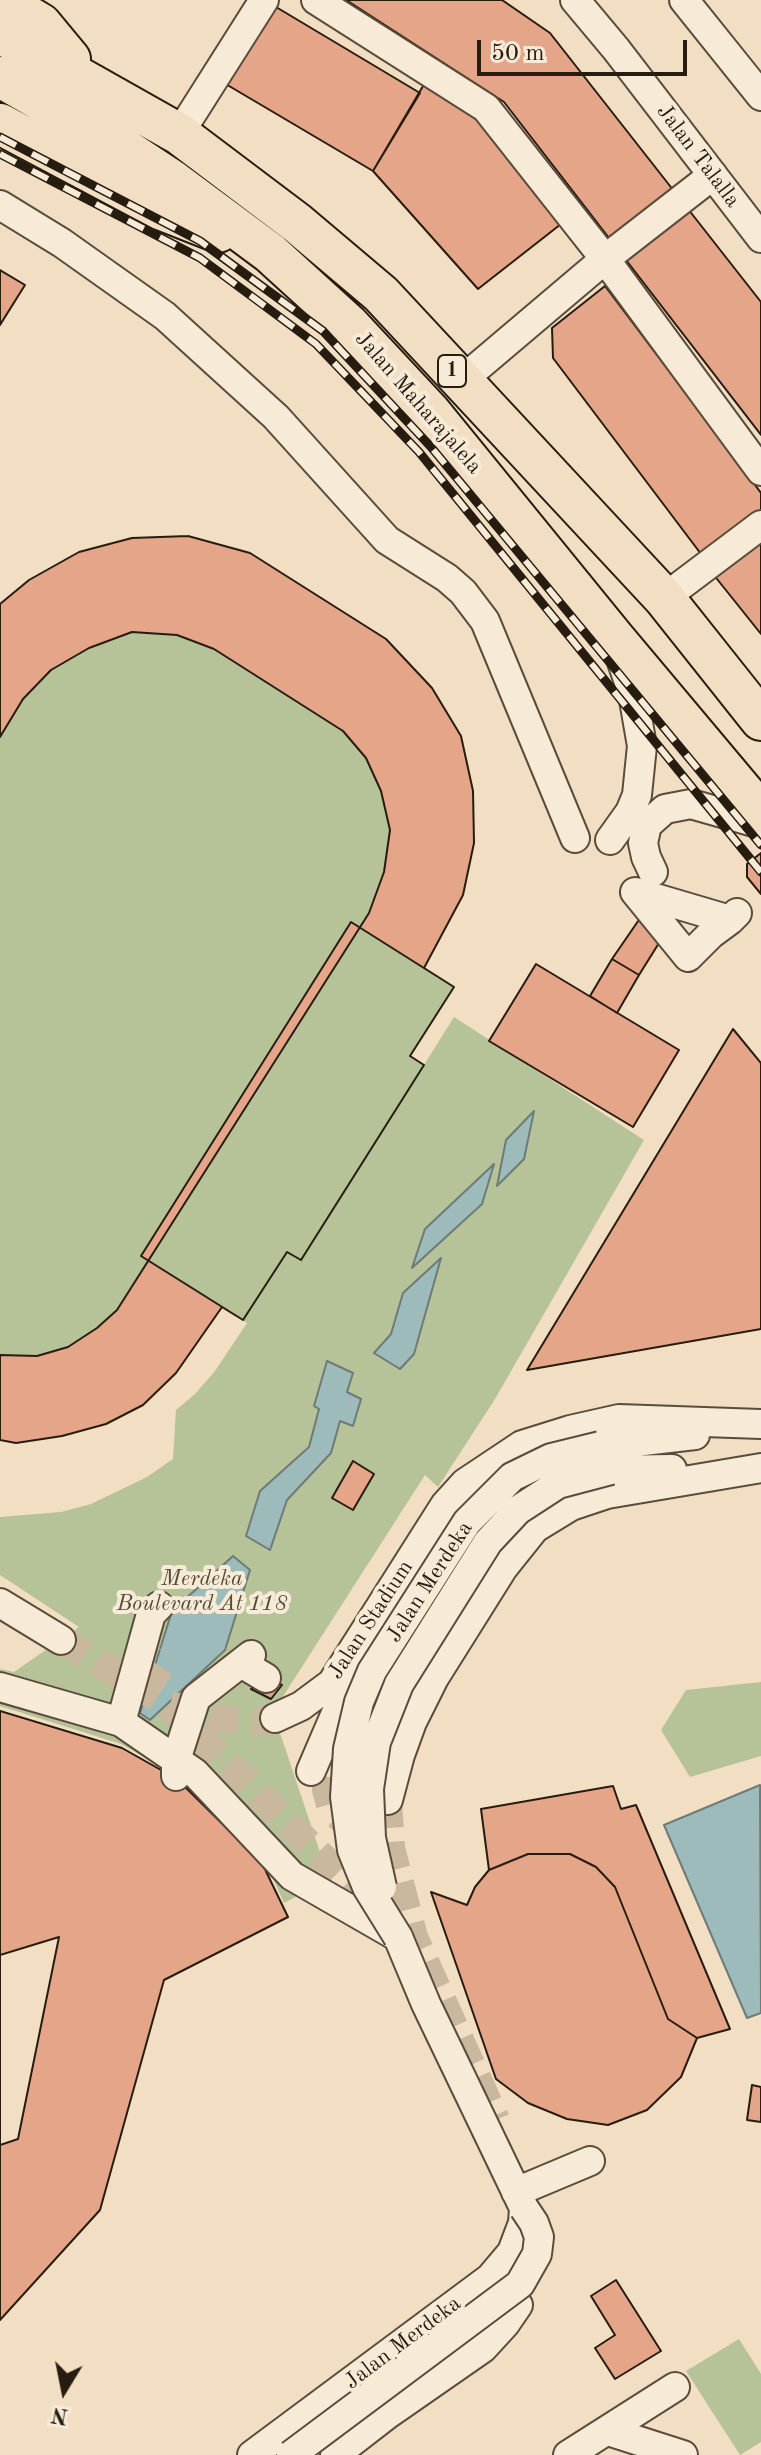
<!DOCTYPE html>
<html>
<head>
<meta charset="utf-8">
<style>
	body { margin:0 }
	#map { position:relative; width:761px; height:2455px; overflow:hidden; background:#f2dec2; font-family:"Old Standard TT",serif }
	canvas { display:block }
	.north { position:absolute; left:24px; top:2351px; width:80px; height:80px; -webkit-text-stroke:6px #f7ead7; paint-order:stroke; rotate:190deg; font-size:22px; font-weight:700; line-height:32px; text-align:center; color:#271c10 }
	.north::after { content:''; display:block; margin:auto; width:28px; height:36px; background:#271c10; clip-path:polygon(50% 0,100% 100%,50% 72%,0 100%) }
	.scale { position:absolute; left:477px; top:40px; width:210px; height:36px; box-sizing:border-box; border:4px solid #271c10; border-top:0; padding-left:10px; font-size:24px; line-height:28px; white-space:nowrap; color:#271c10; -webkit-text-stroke:6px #f7ead7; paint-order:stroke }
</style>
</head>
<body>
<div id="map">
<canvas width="761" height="2455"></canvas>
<div class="north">N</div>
<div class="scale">50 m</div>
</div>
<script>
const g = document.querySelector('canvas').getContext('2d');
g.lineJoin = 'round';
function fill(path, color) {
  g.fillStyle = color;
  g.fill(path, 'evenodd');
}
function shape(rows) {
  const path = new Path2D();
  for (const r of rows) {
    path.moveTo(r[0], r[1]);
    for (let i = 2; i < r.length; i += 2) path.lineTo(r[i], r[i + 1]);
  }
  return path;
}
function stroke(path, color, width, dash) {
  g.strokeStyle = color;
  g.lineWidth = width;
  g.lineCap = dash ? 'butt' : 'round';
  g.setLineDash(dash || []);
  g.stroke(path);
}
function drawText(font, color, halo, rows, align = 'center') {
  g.font = font + ' "Old Standard TT",serif';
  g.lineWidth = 8;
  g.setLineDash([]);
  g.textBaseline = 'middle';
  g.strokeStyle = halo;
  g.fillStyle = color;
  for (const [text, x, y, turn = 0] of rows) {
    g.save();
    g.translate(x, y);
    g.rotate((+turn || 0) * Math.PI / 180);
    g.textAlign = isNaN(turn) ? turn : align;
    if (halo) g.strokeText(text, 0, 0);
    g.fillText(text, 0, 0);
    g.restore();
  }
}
const green = shape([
	[188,536,250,553,386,639,432,688,461,736,473,791,424,967,454,987,410,1057,424,1065,454,1017,644,1140,495,1399,438,1487,425,1475,273,1712,331,1885,299,1895,284,1903,266,1863,176,1775,121,1744,0,1706,0,1669,14,1672,79,1627,0,1575,0,1517,61,1512,91,1504,147,1477,173,1459,176,1410,195,1394,215,1371,247,1323,222,1307,176,1373,143,1405,106,1424,61,1436,16,1443,0,1440,0,604,29,580,79,552,132,538],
	[761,1682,761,1756,690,1777,661,1730,686,1690],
	[739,2339,761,2374,761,2442,740,2455,686,2371]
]);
const water = shape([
	[534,1111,524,1159,497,1186,506,1140,534,1111],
	[494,1164,482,1204,412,1268,425,1229,494,1164],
	[441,1258,414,1354,400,1369,374,1353,391,1334,403,1293,441,1258],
	[327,1361,353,1373,347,1392,361,1399,353,1426,340,1421,331,1453,287,1500,270,1550,246,1536,260,1491,309,1447,319,1409,314,1406,327,1361],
	[233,1556,250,1570,225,1650,150,1720,140,1713,172,1611,233,1556],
	[760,1785,761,2013,747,2018,664,1825,760,1785]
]);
const building = shape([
	[346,0,502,0,550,33,761,302,761,435,504,102,346,0],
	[271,4,420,93,373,171,224,83,271,4],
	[426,81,488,128,561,224,478,289,373,171,426,81],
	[0,270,25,285,0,325,0,270],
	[605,286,761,493,761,510,701,554,553,358,552,328,605,286],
	[188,536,250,553,386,639,432,688,461,736,473,791,474,843,463,895,424,968,454,987,410,1056,424,1065,301,1260,287,1252,243,1320,222,1307,176,1373,143,1405,106,1424,62,1436,16,1443,0,1440,0,1355,37,1356,68,1347,97,1328,117,1310,369,913,384,872,390,830,381,791,366,758,343,731,214,649,177,635,132,632,89,648,51,670,23,699,0,737,0,604,29,580,79,552,132,538,188,536],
	[761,536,761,634,713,574,761,536],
	[761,853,761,894,747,877,747,864,761,853],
	[645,911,664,935,639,975,612,959,645,911],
	[351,922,454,987,410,1056,424,1065,301,1260,287,1252,243,1320,141,1256,351,922],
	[612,959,639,975,617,1013,590,996,612,959],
	[536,964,679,1050,633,1127,489,1041,536,964],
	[733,1029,761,1063,761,1329,527,1370,733,1029],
	[353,1461,374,1474,353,1510,332,1498,353,1461],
	[265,1674,282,1685,271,1699,251,1689,265,1674],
	[0,1711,122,1748,177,1779,262,1863,288,1917,164,1980,100,2210,0,2320,0,1711],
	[613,1786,621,1809,636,1805,730,2029,697,2038,668,2019,615,1887,596,1867,570,1854,528,1854,489,1870,481,1809,613,1786],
	[528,1854,570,1854,596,1867,615,1887,668,2019,697,2038,681,2077,647,2110,608,2125,567,2119,528,2103,496,2079,431,1892,467,1905,475,1887,489,1870,528,1854],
	[59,1937,18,2139,0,2145,0,1955,59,1937],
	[752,2085,761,2087,761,2122,747,2120,752,2085],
	[616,2280,661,2351,615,2379,595,2348,615,2335,591,2296,616,2280]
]);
const minorTunnel = shape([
	[61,1640,166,1703,356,1890,379,1909],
	[145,1690,169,1655],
	[170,1705,217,1718,240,1721,255,1722,275,1718],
	[331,1735,326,1790,332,1811,344,1821,365,1824],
	[388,1800,391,1848,414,1937,496,2120]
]);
const minor = shape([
	[316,0,486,108,605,259,761,471],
	[575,0,616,49,761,238],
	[684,0,761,96],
	[179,134,264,0],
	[0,205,62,243,165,316,276,417,387,540,447,578,463,592,485,621,575,838],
	[461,381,605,259,713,175],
	[664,598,761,525],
	[610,840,630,812,637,795,642,746,633,694,620,656],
	[653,872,646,857,643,843,647,825,665,809,691,804,761,824],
	[730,920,635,892,688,957,711,934,730,920,737,913],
	[600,1446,695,1435],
	[611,1470,672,1469],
	[0,1603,61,1640],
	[241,1663,266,1678],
	[0,1687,121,1722,195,1773,292,1876,398,1937,426,2004,524,2208,523,2223,512,2252,490,2278,252,2455],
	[275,1718,301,1706,332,1683,445,1505,465,1483,522,1445,570,1430,619,1419,761,1424],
	[121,1722,151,1614,159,1606],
	[311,1771,345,1692,353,1664],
	[176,1776,176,1760,196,1698,251,1655],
	[388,1800,400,1755,412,1722,434,1678,503,1568,535,1528,571,1506,607,1494,761,1468],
	[516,2192,590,2161],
	[608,2431,683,2455],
	[335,2455,388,2414,483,2348,505,2324,518,2305],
	[568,2455,675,2387]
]);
const highway = shape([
	[1,0,41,24,70,59],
	[0,33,179,134,297,223,381,294,664,598,761,720],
	[0,77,117,144,173,181,270,253,348,324,430,412,614,638,761,813],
	[0,124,162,210,218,232]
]);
const rail = shape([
	[0,137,200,241,323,331,431,447,761,845],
	[0,154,200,258,316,344,419,452,761,872]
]);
const minorBridge = shape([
	[382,1887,371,1838,369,1789,376,1742,399,1684,488,1542,518,1510,558,1484,611,1470],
	[398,1937,367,1887,352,1850,345,1797,348,1749,359,1702,372,1671,467,1522,512,1477,551,1458,600,1446],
	[291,2455,520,2284,537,2254,539,2237,534,2223,524,2208]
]);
const shields = [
	[452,371,28]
];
const shieldNames = [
	["1",452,371]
];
const streetNames = [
	["Jalan Talalla",698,156,53],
	["Jalan Maharajalela",418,403,49],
	["Jalan Merdeka",430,1582,-57],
	["Jalan Stadium",371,1620,-57],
	["Jalan Merdeka",403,2343,-37]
];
const parkNames = [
	["Merdeka",202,1579],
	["Boulevard At 118",202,1604]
];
fill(green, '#b6c297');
fill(water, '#9dbbba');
stroke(water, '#6e7b76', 2);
fill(building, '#e5a588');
stroke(building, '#271c10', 2);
stroke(minorTunnel, '#c9b79e', 28, [28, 14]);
stroke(minor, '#5a4c3c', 32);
stroke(highway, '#271c10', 44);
stroke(minor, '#f7ead7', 28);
stroke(highway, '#f2dec2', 40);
stroke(rail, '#271c10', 9);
stroke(rail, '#f7ead7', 6, [18]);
stroke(minorBridge, '#5a4c3c', 32, []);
stroke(minorBridge, '#f7ead7', 28);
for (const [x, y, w] of shields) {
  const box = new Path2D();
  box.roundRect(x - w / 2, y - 16, w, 32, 6);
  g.fillStyle = '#f7ead7';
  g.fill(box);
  stroke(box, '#271c10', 2);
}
drawText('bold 20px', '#271c10', null, shieldNames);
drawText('22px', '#271c10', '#f7ead7', streetNames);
drawText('italic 22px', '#524e38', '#f7ead7', parkNames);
</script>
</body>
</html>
